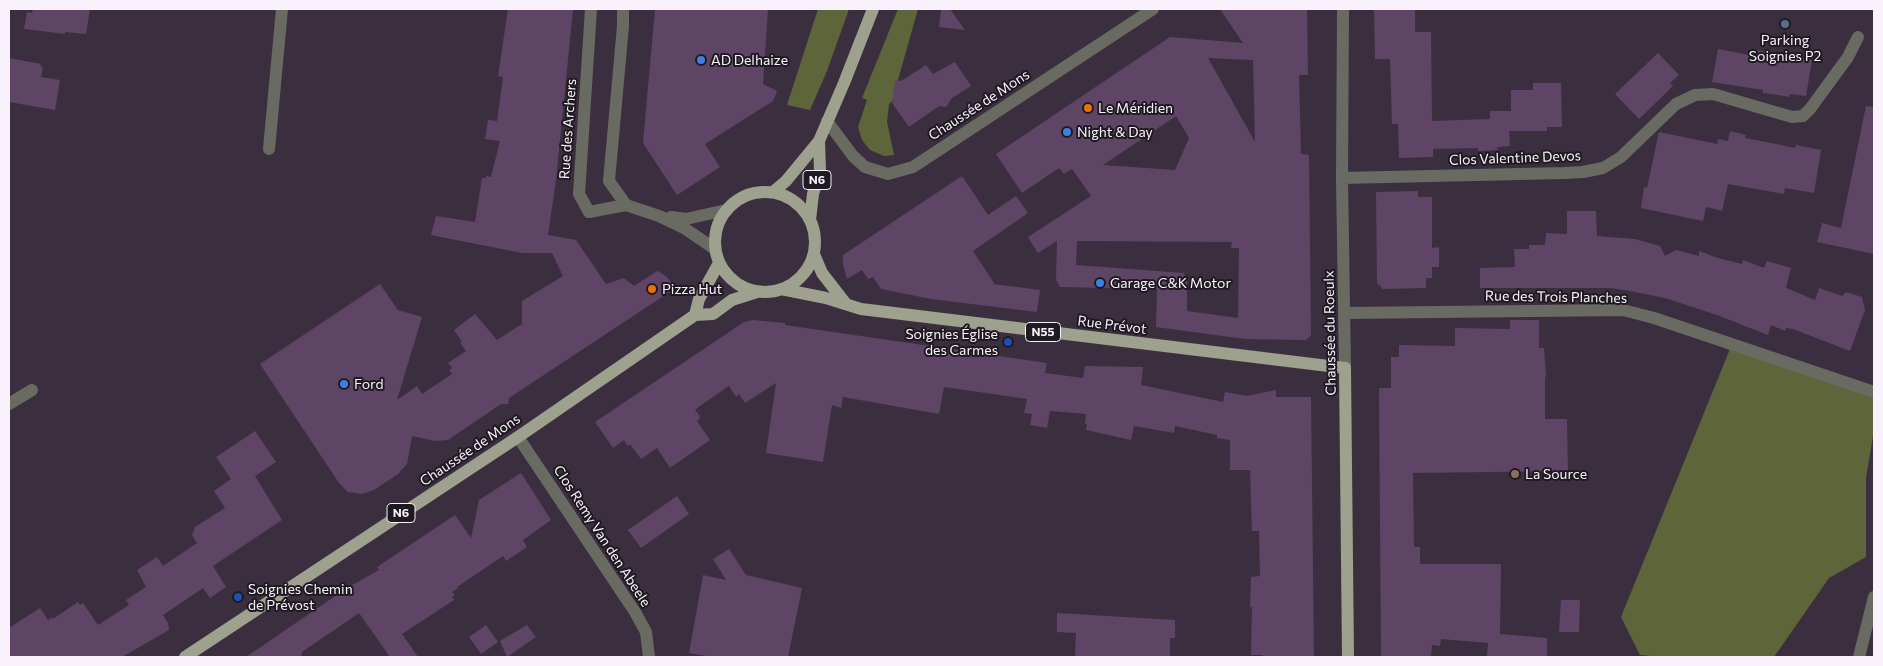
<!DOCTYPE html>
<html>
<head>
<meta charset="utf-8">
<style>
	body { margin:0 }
	#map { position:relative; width:1883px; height:666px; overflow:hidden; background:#3b2f3f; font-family:Commissioner,sans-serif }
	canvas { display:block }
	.frame { position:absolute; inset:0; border:10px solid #f9f1fb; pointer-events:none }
</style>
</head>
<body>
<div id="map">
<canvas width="1883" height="666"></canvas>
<div class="frame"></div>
</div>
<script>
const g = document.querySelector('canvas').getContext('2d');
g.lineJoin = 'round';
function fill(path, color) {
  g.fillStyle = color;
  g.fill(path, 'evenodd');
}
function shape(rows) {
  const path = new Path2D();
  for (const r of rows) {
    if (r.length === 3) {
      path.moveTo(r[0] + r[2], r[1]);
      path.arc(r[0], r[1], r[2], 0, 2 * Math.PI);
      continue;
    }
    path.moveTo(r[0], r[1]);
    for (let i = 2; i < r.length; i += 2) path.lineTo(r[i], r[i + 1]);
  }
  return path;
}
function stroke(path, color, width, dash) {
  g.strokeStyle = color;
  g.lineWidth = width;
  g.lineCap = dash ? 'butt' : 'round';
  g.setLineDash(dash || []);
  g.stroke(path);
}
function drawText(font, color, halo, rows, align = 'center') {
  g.font = font + ' Commissioner,sans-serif';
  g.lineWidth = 4;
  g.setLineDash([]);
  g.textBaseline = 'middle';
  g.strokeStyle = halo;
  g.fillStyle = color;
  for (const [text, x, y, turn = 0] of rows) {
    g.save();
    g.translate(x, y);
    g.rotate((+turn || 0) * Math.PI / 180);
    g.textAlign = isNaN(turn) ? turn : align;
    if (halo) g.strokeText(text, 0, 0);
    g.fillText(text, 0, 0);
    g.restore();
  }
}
const forest = shape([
	[818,9,849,9,827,71,810,110,787,105],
	[898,9,918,9,892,101,889,104,887,122,894,155,884,156,870,150,862,140,858,127,867,100,862,98],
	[1732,344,1874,392,1874,430,1866,478,1866,557,1829,578,1774,657,1661,657,1640,655,1621,617]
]);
const building = shape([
	[33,9,90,9,86,34,65,32,65,34,24,29,27,12,32,13],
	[508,9,573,9,556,180,548,235,576,240,606,284,624,278,634,286,657,271,666,276,672,283,671,291,509,398,508,404,501,404,448,440,435,441,412,436,407,464,398,474,374,490,362,494,348,492,339,483,260,364,380,284,398,310,422,317,397,400,417,386,422,394,452,374,449,370,452,368,448,363,466,351,460,343,462,342,454,330,475,314,497,340,522,324,522,301,563,276,552,253,522,253,431,235,436,216,475,222,482,178,486,178,486,176,491,177,500,141,485,139,488,120,497,121,503,77,498,76],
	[655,9,768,9,763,84,777,91,773,101,705,144,720,167,677,195,643,143],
	[941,9,950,9,965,30,939,27],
	[1220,9,1307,9,1308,75,1299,75,1301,154,1309,155,1311,335,1306,340,1245,339,1156,327,1157,289,1060,287,1056,280,1057,241,1038,253,1028,237,1091,196,1072,169,1064,174,1059,168,1022,193,996,154,1170,37,1243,43],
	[1208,58,1253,60,1255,142],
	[1176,116,1189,138,1175,170,1103,165],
	[1077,241,1232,242,1231,248,1239,248,1238,318,1187,311,1187,281,1185,281,1184,273,1076,265],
	[1374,9,1415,9,1415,32,1431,32,1432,121,1490,119,1490,111,1511,111,1511,90,1533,90,1533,83,1561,83,1562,127,1547,127,1547,131,1509,131,1510,146,1497,147,1498,150,1478,151,1478,148,1433,149,1433,157,1399,158,1398,124,1392,124,1390,59,1375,59],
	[1718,49,1755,56,1756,50,1812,60,1806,96,1790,94,1789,97,1778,95,1763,93,1763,90,1712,82],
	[1658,53,1679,75,1670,83,1673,86,1639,119,1615,94],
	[9,58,41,64,40,66,43,67,41,77,60,80,55,110,9,102],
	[955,62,971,86,952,98,946,107,939,106,909,127,892,103,895,80,901,81,926,65,933,74],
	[1866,106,1874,107,1874,254,1817,242,1822,223,1841,228],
	[1730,131,1746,135,1745,138,1771,143,1795,148,1796,145,1821,150,1814,193,1785,188,1784,194,1728,184,1722,211,1706,207,1703,221,1641,208,1644,187,1647,188,1659,132,1717,144,1718,139,1728,141],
	[962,176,988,215,1016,196,1028,213,973,251,994,283,993,284,1040,290,1037,312,931,299,881,289,873,277,868,279,862,270,847,279,843,264,843,255],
	[1418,191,1418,197,1432,197,1432,248,1439,247,1439,267,1432,267,1432,278,1426,278,1426,288,1383,289,1377,283,1376,192],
	[1567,211,1596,211,1597,236,1635,239,1660,246,1665,256,1676,250,1699,256,1699,251,1718,258,1742,264,1743,260,1764,268,1767,261,1791,268,1786,288,1815,300,1819,288,1842,296,1846,292,1862,297,1865,310,1850,351,1793,329,1786,328,1785,331,1771,325,1768,335,1717,315,1665,298,1630,291,1611,288,1480,288,1480,268,1515,267,1514,249,1529,249,1529,245,1545,245,1546,233,1567,234],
	[752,320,785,323,785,325,1047,363,1045,373,1083,378,1085,366,1143,367,1141,385,1223,402,1225,392,1247,396,1276,390,1276,397,1311,397,1314,657,1263,657,1263,655,1251,655,1252,607,1250,607,1251,577,1260,576,1259,531,1252,531,1250,470,1230,470,1230,440,1217,438,1217,435,1175,426,1174,433,1134,426,1131,440,1086,430,1087,424,1085,424,1086,414,1050,411,1047,428,1030,425,1032,414,1024,413,1027,399,944,387,939,414,843,397,841,408,832,405,823,462,766,453,776,383,745,403,739,394,736,397,729,386,700,406,695,410,700,416,699,418,700,419,697,421,710,440,670,468,657,448,641,459,630,444,628,446,624,440,613,448,595,422,744,322],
	[1510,320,1539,320,1539,348,1544,348,1546,377,1545,377,1545,419,1567,419,1568,471,1413,473,1414,547,1420,547,1420,564,1501,564,1500,634,1547,638,1547,657,1487,656,1488,643,1441,639,1440,646,1432,645,1431,657,1381,657,1379,388,1391,388,1391,357,1399,357,1399,345,1455,346,1455,328,1510,329],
	[255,431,276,462,255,476,282,520,213,566,226,587,210,598,203,588,163,615,168,623,169,630,122,657,9,657,9,628,40,608,48,620,53,617,53,619,78,602,80,605,83,603,98,625,129,605,126,600,146,587,137,570,157,557,163,566,197,543,192,535,195,527,225,508,214,491,231,479,216,457],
	[521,473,551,520,523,540,527,547,506,561,503,556,457,587,458,588,452,592,455,595,452,597,454,600,402,634,418,657,390,657,359,613,302,652,301,657,246,657,347,588,379,570,377,567,455,515,471,538,479,500],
	[677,496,689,514,641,548,628,530],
	[729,549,746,575,802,588,788,657,711,657,689,653,703,575,726,580,713,559],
	[1561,600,1580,600,1579,632,1559,632],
	[1057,613,1175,620,1175,638,1170,638,1170,657,1075,657,1076,633,1057,632],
	[486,625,498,642,481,654,469,637],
	[527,625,536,637,507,657,500,641]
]);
const street = shape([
	[591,9,579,194,589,212,626,205],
	[623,9,623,26,609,181,626,205,659,216,684,228,715,249],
	[1343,9,1342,178,1345,368],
	[827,121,853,156,865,167,888,174,913,167,1153,9],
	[269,149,282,9],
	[1342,178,1564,173,1583,172,1603,168,1621,157,1676,104,1695,95,1713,94,1792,117,1803,116,1810,109,1848,57,1858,37],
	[671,217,686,219,726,210],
	[1345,313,1623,310,1654,318,1874,392],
	[9,404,32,390],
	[518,437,635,612,646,632,649,657],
	[1859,657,1874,597]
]);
const primary = shape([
	[765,242,50],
	[773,192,786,181,819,141,844,83,873,9],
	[810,220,813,194,820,171,819,141],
	[814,254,822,273,846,304],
	[781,289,826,298,861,309,1345,368,1348,657],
	[695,315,699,299,719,263],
	[185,657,518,437,695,315,713,314,732,300,757,292]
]);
const markers = [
	[1785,24,5,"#5c6f8a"],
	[701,60,5,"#3f7fe0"],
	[1088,108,5,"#e8710a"],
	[1067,132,5,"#3f7fe0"],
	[1100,283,5,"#3f7fe0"],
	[652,289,5,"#e8710a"],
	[1008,342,5,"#1a4fb4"],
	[344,384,5,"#3f7fe0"],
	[1515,474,5,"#8d6e63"],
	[238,597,5,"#1a4fb4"]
];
const shields = [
	[817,180,28],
	[1043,332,35],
	[401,513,28]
];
const shieldNames = [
	["N6",817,180],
	["N55",1043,332],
	["N6",401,513]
];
const poiNames = [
	["Parking",1785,40,"center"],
	["Soignies P2",1785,56,"center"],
	["AD Delhaize",711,60],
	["Le Méridien",1098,108],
	["Night & Day",1077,132],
	["Garage C&K Motor",1110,283],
	["Pizza Hut",662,289],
	["Soignies Église",998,334,"right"],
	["des Carmes",998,350,"right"],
	["Ford",354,384],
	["La Source",1525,474],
	["Soignies Chemin",248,589],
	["de Prévost",248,605]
];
const streetNames = [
	["Chaussée de Mons",979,105,-33],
	["Rue des Archers",568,129,-86],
	["Clos Valentine Devos",1515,158,-2],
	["Rue des Trois Planches",1556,297,1],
	["Rue Prévot",1112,325,7],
	["Chaussée du Roeulx",1330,333,-91],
	["Chaussée de Mons",470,450,-34],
	["Clos Remy Van den Abeele",602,536,57]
];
fill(forest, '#5f653b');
fill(building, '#5e4565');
stroke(street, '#696b62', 12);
stroke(primary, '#9da18e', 12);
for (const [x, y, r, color] of markers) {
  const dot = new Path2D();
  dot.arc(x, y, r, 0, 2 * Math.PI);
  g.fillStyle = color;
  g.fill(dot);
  stroke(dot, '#1f1a21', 2);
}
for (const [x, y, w] of shields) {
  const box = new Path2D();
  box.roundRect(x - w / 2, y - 9.5, w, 19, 4);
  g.fillStyle = '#1f1a21';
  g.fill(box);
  stroke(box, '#f9f1fb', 1);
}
drawText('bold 12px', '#f9f1fb', null, shieldNames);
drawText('14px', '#f9f1fb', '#1f1a21', poiNames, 'left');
drawText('14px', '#f9f1fb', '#1f1a21', streetNames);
</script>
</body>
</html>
